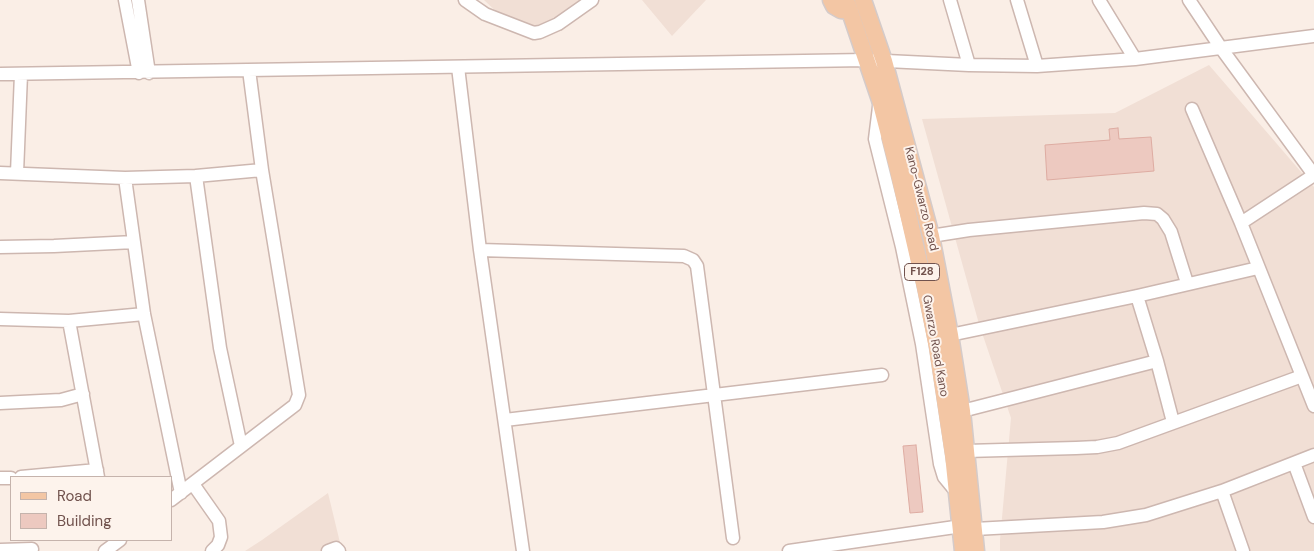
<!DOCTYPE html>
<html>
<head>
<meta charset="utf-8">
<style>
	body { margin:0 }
	#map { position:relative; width:1314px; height:551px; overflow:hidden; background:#faeee6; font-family:"DM Sans",sans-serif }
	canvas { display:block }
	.legend { position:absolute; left:10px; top:476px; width:162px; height:65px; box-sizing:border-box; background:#fdf3ec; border:1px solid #c5b3ac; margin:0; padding:6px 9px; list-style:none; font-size:15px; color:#71524d }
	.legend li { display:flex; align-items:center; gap:10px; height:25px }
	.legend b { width:25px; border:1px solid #c5b3ac }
</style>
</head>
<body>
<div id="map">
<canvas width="1314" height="551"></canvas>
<ul class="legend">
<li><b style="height:6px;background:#f3c6a4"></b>Road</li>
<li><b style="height:14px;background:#edc9c0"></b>Building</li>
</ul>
</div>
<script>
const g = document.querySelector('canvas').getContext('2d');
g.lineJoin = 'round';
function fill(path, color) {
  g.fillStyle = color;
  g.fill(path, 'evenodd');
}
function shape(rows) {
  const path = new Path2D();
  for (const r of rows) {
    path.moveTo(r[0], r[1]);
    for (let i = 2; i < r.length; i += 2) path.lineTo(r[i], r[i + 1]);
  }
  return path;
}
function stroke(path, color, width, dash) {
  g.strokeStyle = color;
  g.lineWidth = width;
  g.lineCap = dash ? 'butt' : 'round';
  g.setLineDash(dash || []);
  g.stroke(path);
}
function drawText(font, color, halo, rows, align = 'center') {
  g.font = font + ' "DM Sans",sans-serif';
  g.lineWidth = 4;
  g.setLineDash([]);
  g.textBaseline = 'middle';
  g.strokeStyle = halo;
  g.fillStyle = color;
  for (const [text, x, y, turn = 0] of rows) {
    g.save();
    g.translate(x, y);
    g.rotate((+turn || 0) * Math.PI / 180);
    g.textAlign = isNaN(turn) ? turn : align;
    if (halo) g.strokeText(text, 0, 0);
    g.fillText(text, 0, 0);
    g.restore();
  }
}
const residential = shape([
	[484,0,589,0,554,33,502,17],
	[642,0,706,0,672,36],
	[1209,65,1314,187,1314,551,1000,551,1000,540,1011,418,979,324,922,119,1115,113],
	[328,493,342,551,245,551,262,540]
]);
const building = shape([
	[1118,128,1119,139,1151,137,1154,171,1047,180,1045,145,1110,140,1109,129,1118,128],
	[916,445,923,512,910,513,903,446,916,445]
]);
const minor = shape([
	[125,0,139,73],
	[138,0,149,73],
	[465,0,485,14,534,33,540,32,558,24,592,0],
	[950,0,969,65],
	[1017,0,1037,66],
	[1099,0,1135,59],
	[1189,0,1221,48,1314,175],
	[458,67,480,250,523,551],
	[0,74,866,60,969,65,1037,66,1135,59,1314,36],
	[879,107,875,139,902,247,922,344,940,464,944,477,958,494],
	[1192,109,1241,223,1314,406],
	[0,173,125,178,196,176,262,170],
	[17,173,21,74],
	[196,176,220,348,241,446],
	[125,178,144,314,181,493],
	[1241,223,1314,175],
	[931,236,969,230,1144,213,1157,214,1163,219,1171,232,1187,283],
	[0,247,54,246,134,242],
	[480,250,684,256,693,260,697,266,733,538],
	[1137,296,1157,361,1173,422],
	[0,319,69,321,144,314],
	[69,321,98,477],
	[950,335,1137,296,1258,268],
	[0,403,61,400,83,394],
	[962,411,1157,361],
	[505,420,882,375],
	[966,451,1076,448,1097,447,1118,443,1302,376],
	[1294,463,1314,517],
	[21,477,97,470],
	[0,478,11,478],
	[193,484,219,521,221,537,218,545,212,551],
	[1222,491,1243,551],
	[171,500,295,405,299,395,262,170,249,70],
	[975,529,1103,522,1146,515,1222,491,1314,455],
	[0,550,32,549],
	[105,551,120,540],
	[328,551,336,548,339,551],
	[789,551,962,526]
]);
const major = shape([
	[831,0,834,6,841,10,850,11],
	[846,0,880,100,897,166,925,288,937,348,953,455,963,551],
	[863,0,884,61,931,236,950,335,962,411,976,551]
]);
const shields = [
	[922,272,35]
];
const shieldNames = [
	["F128",922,272]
];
const streetNames = [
	["Kano-Gwarzo Road",921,199,76],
	["Gwarzo Road Kano",935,346,80]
];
fill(residential, '#f1dfd5');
fill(building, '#edc9c0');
stroke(building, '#deaca2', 1);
stroke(minor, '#cdb7b0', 15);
stroke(major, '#d4cbca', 19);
stroke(minor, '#fff', 12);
stroke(major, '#f3c6a4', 16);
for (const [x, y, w] of shields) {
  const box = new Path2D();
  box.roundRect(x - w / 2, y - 8.5, w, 17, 4);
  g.fillStyle = '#fdf3ec';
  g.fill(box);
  stroke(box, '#71524d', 1);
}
drawText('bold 11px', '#71524d', null, shieldNames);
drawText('12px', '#71524d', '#fdf3ec', streetNames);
</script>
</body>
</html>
